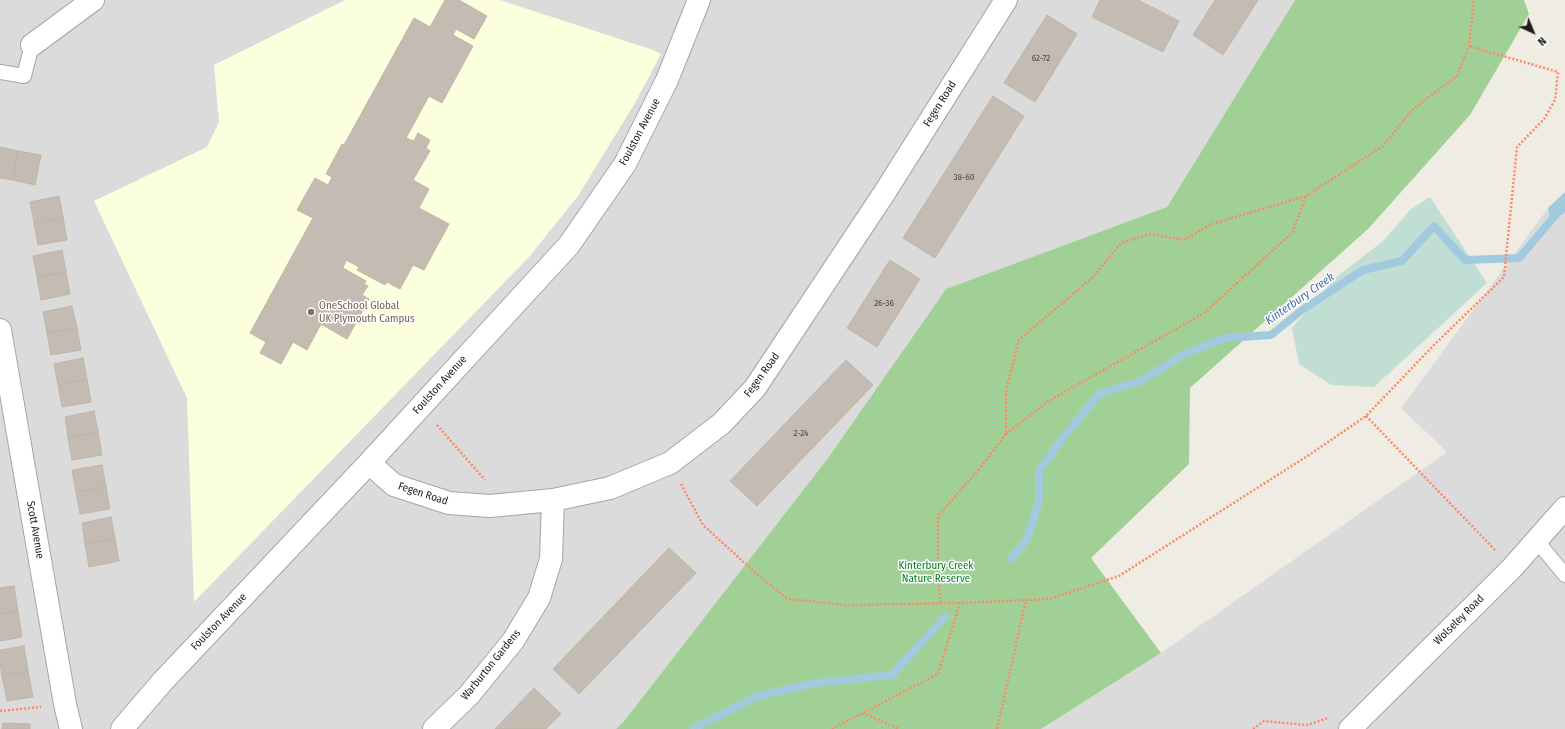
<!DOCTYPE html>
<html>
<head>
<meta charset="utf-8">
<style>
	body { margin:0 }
	#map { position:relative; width:1565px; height:729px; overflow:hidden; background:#efede3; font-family:"Fira Sans Condensed",sans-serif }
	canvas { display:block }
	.north { position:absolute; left:1513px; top:12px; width:40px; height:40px; -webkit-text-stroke:3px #fff; paint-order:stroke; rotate:136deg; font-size:11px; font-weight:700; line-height:16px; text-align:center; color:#1e1e1e }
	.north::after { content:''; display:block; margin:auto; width:14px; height:18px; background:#1e1e1e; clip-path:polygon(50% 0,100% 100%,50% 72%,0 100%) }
</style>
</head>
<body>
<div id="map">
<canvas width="1565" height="729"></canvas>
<div class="north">N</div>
</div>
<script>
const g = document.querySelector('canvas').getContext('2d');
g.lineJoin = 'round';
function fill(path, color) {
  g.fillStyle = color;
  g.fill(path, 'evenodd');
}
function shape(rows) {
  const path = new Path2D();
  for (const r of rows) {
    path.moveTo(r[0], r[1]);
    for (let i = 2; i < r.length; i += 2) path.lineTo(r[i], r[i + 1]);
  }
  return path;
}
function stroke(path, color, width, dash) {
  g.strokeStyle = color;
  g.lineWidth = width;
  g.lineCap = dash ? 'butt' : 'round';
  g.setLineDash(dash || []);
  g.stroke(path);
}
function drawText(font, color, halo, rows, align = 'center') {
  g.font = font + ' "Fira Sans Condensed",sans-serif';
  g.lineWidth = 3;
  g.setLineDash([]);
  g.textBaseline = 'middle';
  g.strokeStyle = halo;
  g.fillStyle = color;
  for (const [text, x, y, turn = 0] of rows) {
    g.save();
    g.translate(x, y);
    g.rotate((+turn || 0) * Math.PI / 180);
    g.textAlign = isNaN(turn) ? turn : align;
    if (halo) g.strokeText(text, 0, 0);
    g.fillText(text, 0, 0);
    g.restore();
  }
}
const residential = shape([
	[0,0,1295,0,1167,207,946,289,828,458,625,720,616,729,0,729],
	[1548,208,1550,220,1565,213,1565,729,1041,729,1161,653,1447,452,1401,408]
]);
const education = shape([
	[345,0,500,0,653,50,661,54,635,103,578,196,529,257,194,602,187,398,94,201,207,147,219,122,214,65]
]);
const forest = shape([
	[1295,0,1524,0,1529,14,1470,115,1368,229,1190,388,1189,464,1091,558,1161,653,1041,729,616,729,625,720,828,458,946,289,1167,207]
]);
const wetland = shape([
	[1430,197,1487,283,1374,387,1331,385,1299,364,1292,328,1334,279,1383,241,1411,209]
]);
const water = shape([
	[1565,192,1565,213,1550,220,1548,208]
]);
const stream = shape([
	[1011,559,1027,539,1039,501,1039,471,1062,439,1099,394,1141,381,1185,354,1225,338,1271,335,1302,310,1363,270,1402,261,1434,226,1465,260,1519,258,1565,204],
	[693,729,758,696,815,683,892,675,945,617]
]);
const building = shape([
	[445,0,459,0,487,16,474,39,456,29,453,35,473,46,442,103,429,96,406,138,414,141,418,133,430,140,426,148,430,151,413,180,429,189,419,208,449,224,424,270,413,265,400,289,387,282,385,285,357,270,359,267,346,260,343,268,366,281,364,284,368,286,362,295,369,299,347,339,321,324,307,350,293,342,281,364,260,353,266,342,250,333,313,218,297,210,315,178,328,185,332,177,326,174,342,144,344,145,414,18,430,27,445,0],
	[1100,0,1138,0,1179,21,1163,52,1092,17,1100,0],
	[1215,0,1258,0,1223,55,1193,35,1215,0],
	[1047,15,1077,34,1035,102,1004,83,1047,15],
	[993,96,1024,116,935,258,903,238,993,96],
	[0,147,18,151,13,180,0,178,0,147],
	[18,151,41,155,35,185,13,180,18,151],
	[59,196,63,217,34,223,30,202,59,196],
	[63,217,67,240,38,245,34,223,63,217],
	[62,250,66,272,37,277,33,256,62,250],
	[890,260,920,279,877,347,847,328,890,260],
	[66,272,70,294,41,300,37,277,66,272],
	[72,306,77,328,47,333,43,312,72,306],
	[77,328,81,350,51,355,47,333,77,328],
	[83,358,87,379,58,385,54,364,83,358],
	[846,360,873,385,757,506,730,481,846,360],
	[87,379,91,402,62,407,58,385,87,379],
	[94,411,98,432,68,438,65,417,94,411],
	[98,432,102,455,72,460,68,438,98,432],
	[102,465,106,487,76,492,72,470,102,465],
	[106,487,110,509,80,514,76,492,106,487],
	[111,517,115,539,85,544,82,523,111,517],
	[115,539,119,561,89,567,85,544,115,539],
	[669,548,696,573,579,694,553,669,669,548],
	[14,586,18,611,0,614,0,588,14,586],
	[18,611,22,637,0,641,0,614,18,611],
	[24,646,28,671,2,676,0,663,0,650,24,646],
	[28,671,33,697,7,701,2,676,28,671],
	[534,688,561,714,546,729,495,729,534,688],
	[3,723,30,724,30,729,2,729,3,723]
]);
const path = shape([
	[1366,416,1495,550],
	[437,425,485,480],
	[1006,434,1047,402,1204,313,1292,233,1306,197],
	[681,484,703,525,760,577,788,599,845,605,960,603],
	[941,603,938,579,938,516,980,468,1006,434,1006,391,1019,340,1092,278,1121,243,1149,234,1184,240,1212,224,1306,196,1383,146,1412,110,1457,76,1469,46,1474,0],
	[0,711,41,707],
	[863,713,899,729],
	[832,729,938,674,960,603,1049,599,1119,576,1312,453,1366,416,1434,345,1504,277,1517,147,1544,119,1555,100,1558,72,1469,46],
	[997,729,1026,600],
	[1253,729,1264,721,1307,725,1328,718]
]);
const lane = shape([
	[0,72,24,76,32,45],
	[1537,541,1565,575]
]);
const street = shape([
	[32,45,93,0],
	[0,330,65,704,71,729],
	[369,463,394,485,449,503,490,506,553,500,610,488,670,463,721,424,755,388,885,192,1006,0],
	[122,729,163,681,369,463,569,245,625,164,667,80,699,0],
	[434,729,469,695,513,641,539,598,551,559,553,500],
	[1350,729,1512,568,1565,508]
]);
const markers = [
	[311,312,4,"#8d6e63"]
];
const numberNames = [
	["62-72",1041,58],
	["38-60",964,177],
	["26-36",884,303],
	["2-24",801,433]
];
const streetNames = [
	["Fegen Road",940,104,-58],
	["Foulston Avenue",640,132,-62],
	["Fegen Road",762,375,-54],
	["Foulston Avenue",440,385,-48],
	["Fegen Road",423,494,18],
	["Scott Avenue",35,530,80],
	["Wolseley Road",1459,620,-45],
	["Foulston Avenue",219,622,-46],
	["Warburton Gardens",491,665,-51]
];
const educationNames = [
	["OneSchool Global",319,306],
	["UK Plymouth Campus",319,319]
];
const parkNames = [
	["Kinterbury Creek",936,566],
	["Nature Reserve",936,579]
];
const waterNames = [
	["Kinterbury Creek",1300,299,-35]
];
fill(residential, '#dcdbdb');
fill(education, '#fbffdd');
fill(forest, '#a1d097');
fill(wetland, '#c0ded3');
fill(water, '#a2cade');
stroke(stream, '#a2cade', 8);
fill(building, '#c4bcb3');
stroke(building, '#c1b5a5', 1);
stroke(lane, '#a5a5a5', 16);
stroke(street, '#a5a5a5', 24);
stroke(path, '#fe8766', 2.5, [2, 2]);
stroke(lane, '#fff', 14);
stroke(street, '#fff', 22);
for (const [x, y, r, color] of markers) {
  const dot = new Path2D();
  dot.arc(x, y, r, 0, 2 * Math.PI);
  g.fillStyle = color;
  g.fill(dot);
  stroke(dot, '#fff', 1.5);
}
drawText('9px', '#484643', null, numberNames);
drawText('11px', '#1e1e1e', '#fff', streetNames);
drawText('11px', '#785e54', '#fff', educationNames, 'left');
drawText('11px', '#088020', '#fff', parkNames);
drawText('italic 12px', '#4770b0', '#fff', waterNames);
</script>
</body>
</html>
